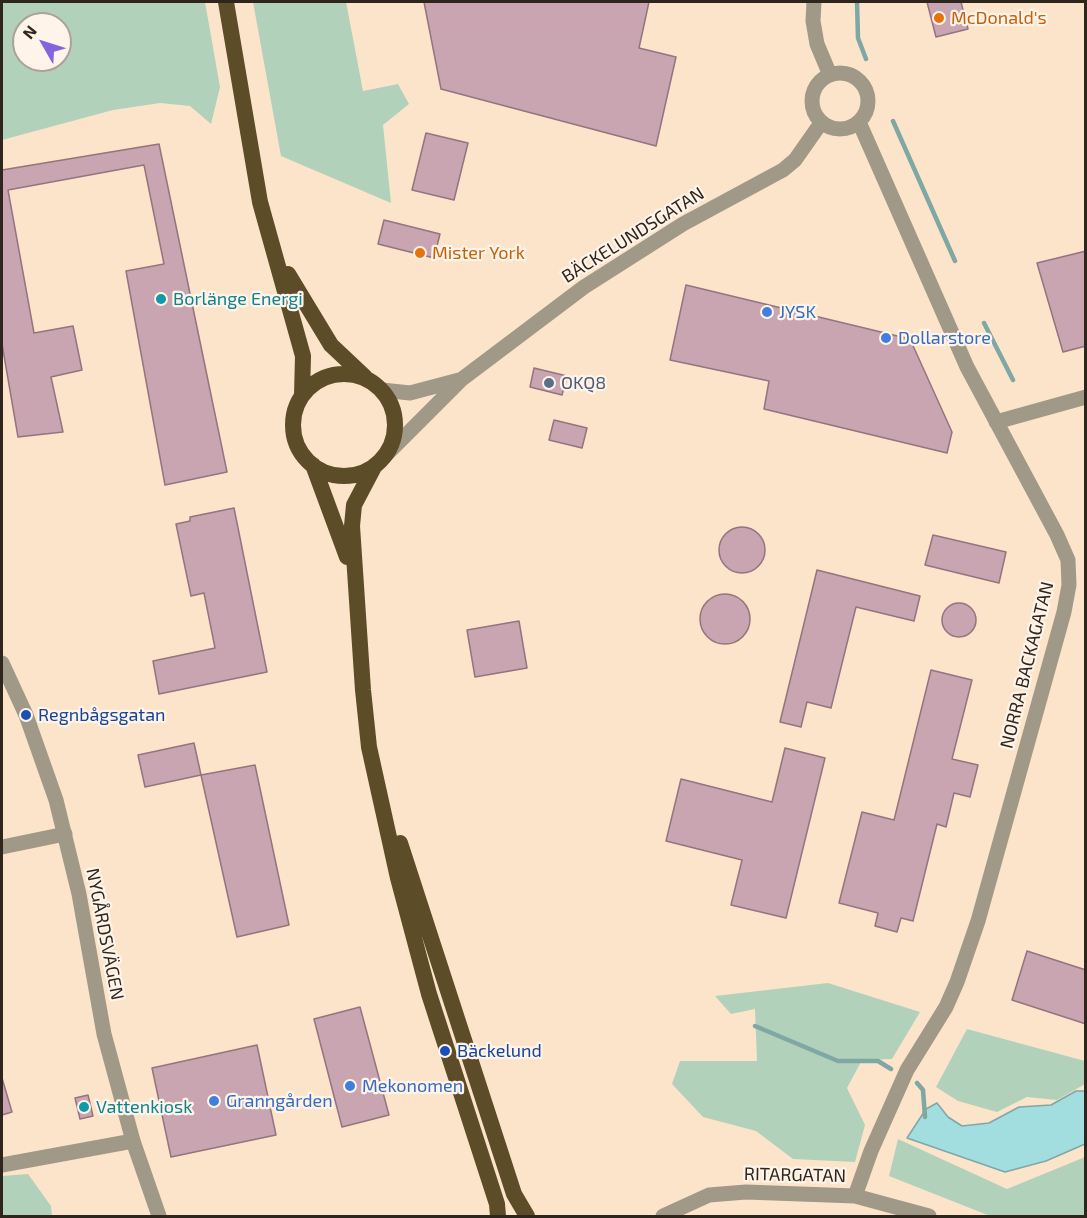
<!DOCTYPE html>
<html>
<head>
<meta charset="utf-8">
<style>
	body { margin:0 }
	#map { position:relative; width:1087px; height:1218px; overflow:hidden; background:#fce4ca; font-family:"Exo 2",sans-serif }
	canvas { display:block }
	.frame { position:absolute; inset:0; border:3px solid #2e261c; pointer-events:none }
	.north { position:absolute; left:12px; top:12px; width:60px; height:60px; box-sizing:border-box; background:#fef4ea; border:2px solid #aba298; border-radius:50%; rotate:309deg; font-size:16px; font-weight:700; line-height:24px; text-align:center; color:#2e261c }
	.north::after { content:''; display:block; margin:auto; width:21px; height:27px; background:#8663de; clip-path:polygon(50% 0,100% 100%,50% 72%,0 100%) }
</style>
</head>
<body>
<div id="map">
<canvas width="1087" height="1218"></canvas>
<div class="frame"></div>
<div class="north">N</div>
</div>
<script>
const g = document.querySelector('canvas').getContext('2d');
g.lineJoin = 'round';
function fill(path, color) {
  g.fillStyle = color;
  g.fill(path, 'evenodd');
}
function shape(rows) {
  const path = new Path2D();
  for (const r of rows) {
    if (r.length === 3) {
      path.moveTo(r[0] + r[2], r[1]);
      path.arc(r[0], r[1], r[2], 0, 2 * Math.PI);
      continue;
    }
    path.moveTo(r[0], r[1]);
    for (let i = 2; i < r.length; i += 2) path.lineTo(r[i], r[i + 1]);
  }
  return path;
}
function stroke(path, color, width, dash) {
  g.strokeStyle = color;
  g.lineWidth = width;
  g.lineCap = dash ? 'butt' : 'round';
  g.setLineDash(dash || []);
  g.stroke(path);
}
function drawText(font, color, halo, rows, align = 'center') {
  g.font = font + ' "Exo 2",sans-serif';
  g.lineWidth = 4.5;
  g.setLineDash([]);
  g.textBaseline = 'middle';
  g.strokeStyle = halo;
  g.fillStyle = color;
  for (const [text, x, y, turn = 0] of rows) {
    g.save();
    g.translate(x, y);
    g.rotate((+turn || 0) * Math.PI / 180);
    g.textAlign = isNaN(turn) ? turn : align;
    if (halo) g.strokeText(text, 0, 0);
    g.fillText(text, 0, 0);
    g.restore();
  }
}
const green = shape([
	[2,2,205,2,220,87,211,124,190,106,160,103,113,110,2,140],
	[24,24,60,24,60,60,24,60],
	[253,2,346,2,363,91,398,84,409,104,383,125,391,203,281,156],
	[828,983,920,1012,892,1059,862,1060,847,1088,865,1125,855,1162,793,1159,756,1131,703,1117,672,1084,680,1061,757,1061,755,1009,731,1014,715,996],
	[967,1029,1085,1061,1085,1084,1057,1100,1027,1097,997,1112,958,1101,936,1087],
	[898,1139,1007,1189,1085,1157,1085,1216,990,1216,889,1176],
	[28,1174,51,1206,52,1216,2,1216,2,1176]
]);
const water = shape([
	[1076,1091,1085,1091,1085,1144,1046,1161,1005,1172,907,1138,926,1109,937,1103,948,1117,962,1126,989,1123,1019,1107,1051,1105,1076,1091]
]);
const stream = shape([
	[857,2,858,38,866,59],
	[893,121,955,261],
	[984,323,1013,380],
	[755,1026,838,1061,878,1061,891,1069],
	[917,1083,923,1090,925,1117]
]);
const building = shape([
	[424,2,649,2,639,48,676,57,656,146,441,89,424,2],
	[927,2,961,2,968,29,936,37,927,2],
	[426,133,468,143,454,200,412,190,426,133],
	[159,144,227,472,165,485,126,271,164,264,144,165,8,190,34,333,73,326,82,370,51,377,63,432,18,437,2,344,2,170,159,144],
	[384,220,440,234,434,258,378,244,384,220],
	[1086,251,1086,346,1063,352,1037,263,1086,251],
	[686,285,910,339,952,432,947,453,764,409,769,381,670,360,686,285],
	[534,368,567,376,562,395,530,387,534,368],
	[554,420,587,428,582,448,549,440,554,420],
	[234,508,267,672,159,694,153,661,215,648,204,593,191,596,176,524,190,521,190,517,234,508],
	[742,550,23],
	[933,535,1006,552,999,583,925,565,933,535],
	[817,570,920,596,914,621,856,607,831,708,807,702,801,727,780,722,817,570],
	[725,619,25],
	[959,620,17],
	[519,621,527,668,475,677,467,630,519,621],
	[931,670,972,680,952,759,978,765,970,797,954,793,946,827,937,824,913,921,901,918,897,932,875,926,878,913,839,903,862,812,894,820,931,670],
	[194,743,201,775,145,787,138,755,194,743],
	[785,748,825,758,786,918,731,905,742,860,666,841,681,779,772,802,785,748],
	[255,765,289,925,237,937,201,775,255,765],
	[1027,951,1086,970,1086,1024,1012,1000,1027,951],
	[360,1007,389,1115,342,1127,314,1019,360,1007],
	[257,1045,276,1135,171,1157,152,1068,257,1045],
	[2,1078,12,1112,2,1115,2,1078],
	[88,1095,93,1116,80,1119,75,1098,88,1095]
]);
const minor = shape([
	[814,2,813,21,817,44,830,75],
	[840,101,28],
	[382,390,410,393,459,380],
	[996,422,1086,397],
	[384,457,462,379,584,287,683,224,783,170,795,160,821,123],
	[2,847,65,834],
	[2,1165,133,1141],
	[855,1196,871,1151,907,1070,946,1007,957,982,978,921,1064,612,1069,585,1068,560,1057,535,967,367,859,122],
	[663,1216,709,1195,746,1192,855,1196,929,1216]
]);
const tertiary = shape([
	[2,663,26,715,56,800,79,894,104,1034,133,1141,159,1216]
]);
const trunk = shape([
	[226,2,260,202,303,356,302,395],
	[288,274,331,345,365,377],
	[344,425,51],
	[313,465,347,557],
	[374,467,354,505,352,526,363,690,369,747,398,878,429,994,497,1204,498,1216],
	[400,843,514,1194,527,1216]
]);
const markers = [
	[939,18,6,"#e8710a"],
	[420,253,6,"#e8710a"],
	[161,299,6,"#0f9aa8"],
	[767,312,6,"#3f7fe0"],
	[886,338,6,"#3f7fe0"],
	[549,383,6,"#5c6f8a"],
	[26,715,6,"#1a4fb4"],
	[445,1051,6,"#1a4fb4"],
	[350,1086,6,"#3f7fe0"],
	[214,1101,6,"#3f7fe0"],
	[84,1107,6,"#0f9aa8"]
];
const foodNames = [
	["McDonald's",951,18],
	["Mister York",432,253]
];
const streetNames = [
	["BÄCKELUNDSGATAN",633,235,-32],
	["NORRA BACKAGATAN",1027,665,-76],
	["NYGÅRDSVÄGEN",105,934,79],
	["RITARGATAN",795,1175,1]
];
const cultureNames = [
	["Borlänge Energi",173,299],
	["Vattenkiosk",96,1107]
];
const shopNames = [
	["JYSK",779,312],
	["Dollarstore",898,338],
	["Mekonomen",362,1086],
	["Granngården",226,1101]
];
const serviceNames = [
	["OKQ8",561,383]
];
const transitNames = [
	["Regnbågsgatan",38,715],
	["Bäckelund",457,1051]
];
fill(green, '#b2d1bb');
fill(water, '#a2dedf');
stroke(water, '#7fa7a4', 1.5);
stroke(stream, '#7fa7a4', 4.5);
fill(building, '#c8a5b0');
stroke(building, '#94747e', 1.5);
stroke(minor, '#a19987', 15);
stroke(tertiary, '#a19987', 15);
stroke(trunk, '#5c4c28', 16);
for (const [x, y, r, color] of markers) {
  const dot = new Path2D();
  dot.arc(x, y, r, 0, 2 * Math.PI);
  g.fillStyle = color;
  g.fill(dot);
  stroke(dot, '#fef4ea', 2);
}
drawText('18px', '#c56008', '#fef4ea', foodNames, 'left');
drawText('18px', '#2e261c', '#fef4ea', streetNames);
drawText('18px', '#0d838f', '#fef4ea', cultureNames, 'left');
drawText('18px', '#366cbe', '#fef4ea', shopNames, 'left');
drawText('18px', '#4e5e75', '#fef4ea', serviceNames, 'left');
drawText('18px', '#164399', '#fef4ea', transitNames, 'left');
</script>
</body>
</html>
